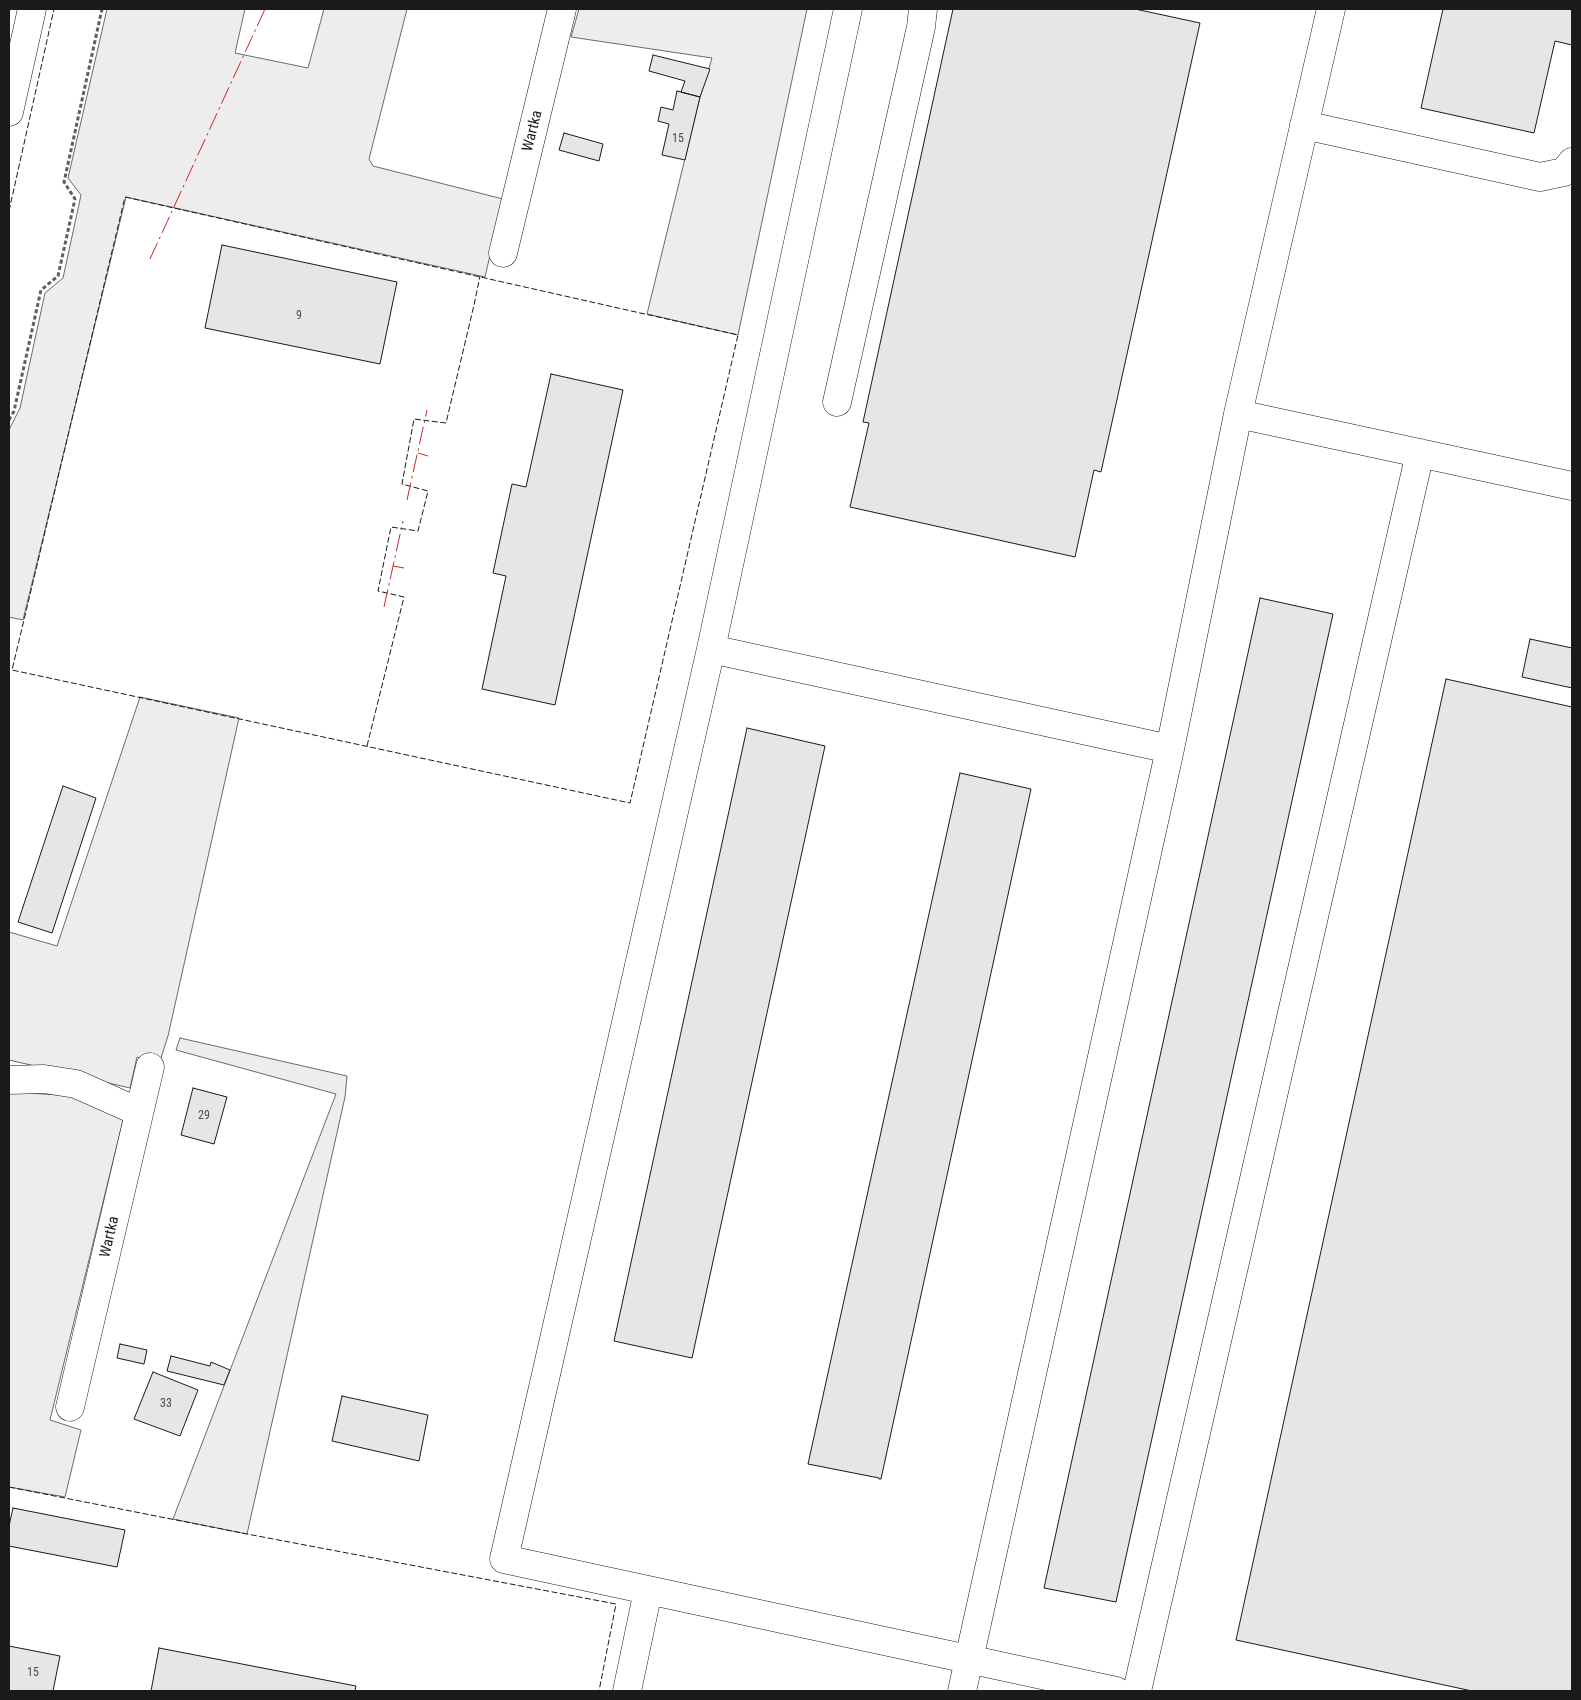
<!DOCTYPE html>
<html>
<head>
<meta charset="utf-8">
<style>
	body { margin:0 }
	#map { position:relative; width:1581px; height:1700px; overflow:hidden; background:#fff; font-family:"Roboto Condensed",sans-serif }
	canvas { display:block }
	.frame { position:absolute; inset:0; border:10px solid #1a1a1a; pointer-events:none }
</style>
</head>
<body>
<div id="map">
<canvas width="1581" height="1700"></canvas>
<div class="frame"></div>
</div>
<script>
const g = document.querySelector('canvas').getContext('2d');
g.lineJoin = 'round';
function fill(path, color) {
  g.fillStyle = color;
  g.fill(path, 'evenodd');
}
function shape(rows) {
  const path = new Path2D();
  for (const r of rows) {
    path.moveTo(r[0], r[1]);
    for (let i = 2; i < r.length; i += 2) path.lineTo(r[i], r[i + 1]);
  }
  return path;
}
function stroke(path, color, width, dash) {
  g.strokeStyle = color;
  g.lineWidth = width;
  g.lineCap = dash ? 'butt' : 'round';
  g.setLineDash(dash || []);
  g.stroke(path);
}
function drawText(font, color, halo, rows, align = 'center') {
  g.font = font + ' "Roboto Condensed",sans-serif';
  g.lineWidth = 4;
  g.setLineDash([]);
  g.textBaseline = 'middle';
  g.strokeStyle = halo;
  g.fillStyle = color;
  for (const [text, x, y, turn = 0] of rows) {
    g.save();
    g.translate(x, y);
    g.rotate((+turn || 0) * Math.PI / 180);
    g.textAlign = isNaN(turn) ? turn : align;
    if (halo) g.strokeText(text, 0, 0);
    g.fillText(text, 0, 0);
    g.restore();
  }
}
const built = shape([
	[107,9,245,9,235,53,308,68,324,9,407,9,369,159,373,166,503,199,485,277,126,197,23,620,9,617,9,430,20,408,45,293,63,278,81,195,68,178,107,9],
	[579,9,807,9,738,335,647,314,700,97,712,58,571,37,579,9],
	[140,697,239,718,168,1036,159,1064,137,1057,130,1088,9,1060,9,932,57,946,140,697],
	[180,1038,347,1076,345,1097,247,1534,173,1519,336,1094,176,1050,180,1038],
	[9,1092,77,1096,124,1116,50,1420,81,1430,65,1497,9,1487,9,1092]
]);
const building = shape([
	[953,9,1135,9,1200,23,1101,472,1094,470,1075,557,850,507,869,423,863,422,953,9],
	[1443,9,1572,9,1572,45,1555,41,1534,133,1421,108,1443,9],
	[653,55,710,69,700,97,681,92,685,81,649,71,653,55],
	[677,91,700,97,685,160,662,155,669,124,658,121,661,107,673,110,677,91],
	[564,133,603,144,599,161,559,150,564,133],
	[222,245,397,282,380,364,205,328,222,245],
	[551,374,623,390,555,705,482,689,506,576,493,573,512,484,526,487,551,374],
	[1260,598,1333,614,1116,1602,1044,1588,1260,598],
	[1530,639,1572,648,1572,688,1522,677,1530,639],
	[1446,679,1572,707,1572,1691,1472,1691,1236,1640,1446,679],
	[747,728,825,746,692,1358,614,1341,747,728],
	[960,773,1031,789,881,1479,879,1479,879,1478,808,1464,960,773],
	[63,786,96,798,52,933,18,922,63,786],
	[193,1088,227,1097,214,1144,181,1135,193,1088],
	[120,1344,147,1350,144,1364,117,1358,120,1344],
	[171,1356,210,1366,211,1362,230,1370,224,1385,167,1371,171,1356],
	[153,1372,198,1390,180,1436,134,1419,153,1372],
	[342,1396,428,1415,419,1461,332,1441,342,1396],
	[13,1508,125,1530,117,1567,9,1546,9,1526,13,1508],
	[9,1646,60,1656,53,1691,9,1691,9,1646],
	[159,1648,356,1686,355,1691,151,1691,159,1648]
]);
const path = shape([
	[9,420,14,411,41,290,58,276,75,199,64,182,102,9]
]);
const minor = shape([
	[848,9,711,649,504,1559,1116,1691],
	[1304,125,1540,177,1564,172,1572,162],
	[503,253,562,9],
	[837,402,921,27,923,9],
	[1238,414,1572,486],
	[711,649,1170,749],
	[9,1080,44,1079,76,1084,139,1112],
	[70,1407,150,1067],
	[627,1691,648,1591],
	[962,1691,1170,749,1238,414,1331,9],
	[1137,1691,1420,453]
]);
const major = shape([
	[9,112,32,9]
]);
const fence = shape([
	[125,197,738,335,630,803,12,670,125,197],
	[9,211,54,9],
	[367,746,404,597,378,591,391,527,418,531,428,491,402,484,414,419,446,423,474,305,480,276],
	[9,1487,247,1534,616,1604,599,1691]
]);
const power = shape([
	[150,259,265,9],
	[418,453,428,456],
	[407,500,427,410],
	[393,566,404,568],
	[384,607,403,521]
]);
const numberNames = [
	["15",678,139],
	["9",299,316],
	["29",204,1116],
	["33",166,1404],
	["15",33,1673]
];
const streetNames = [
	["Wartka",533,131,-76],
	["Wartka",110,1237,-77]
];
fill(built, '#ededed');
stroke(built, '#6a6a6a', 1);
fill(building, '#e6e6e6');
stroke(building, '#1a1a1a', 1);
stroke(minor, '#1a1a1a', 29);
stroke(major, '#1a1a1a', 29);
stroke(path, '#5f5f5f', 3, [4, 2.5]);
stroke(minor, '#fff', 28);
stroke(major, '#fff', 28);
stroke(fence, '#1a1a1a', 1, [6, 2.5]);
stroke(power, '#c62828', 1, [18, 4, 2.5, 4]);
drawText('12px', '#4d4d4d', null, numberNames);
drawText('15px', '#1a1a1a', '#fff', streetNames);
</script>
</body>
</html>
